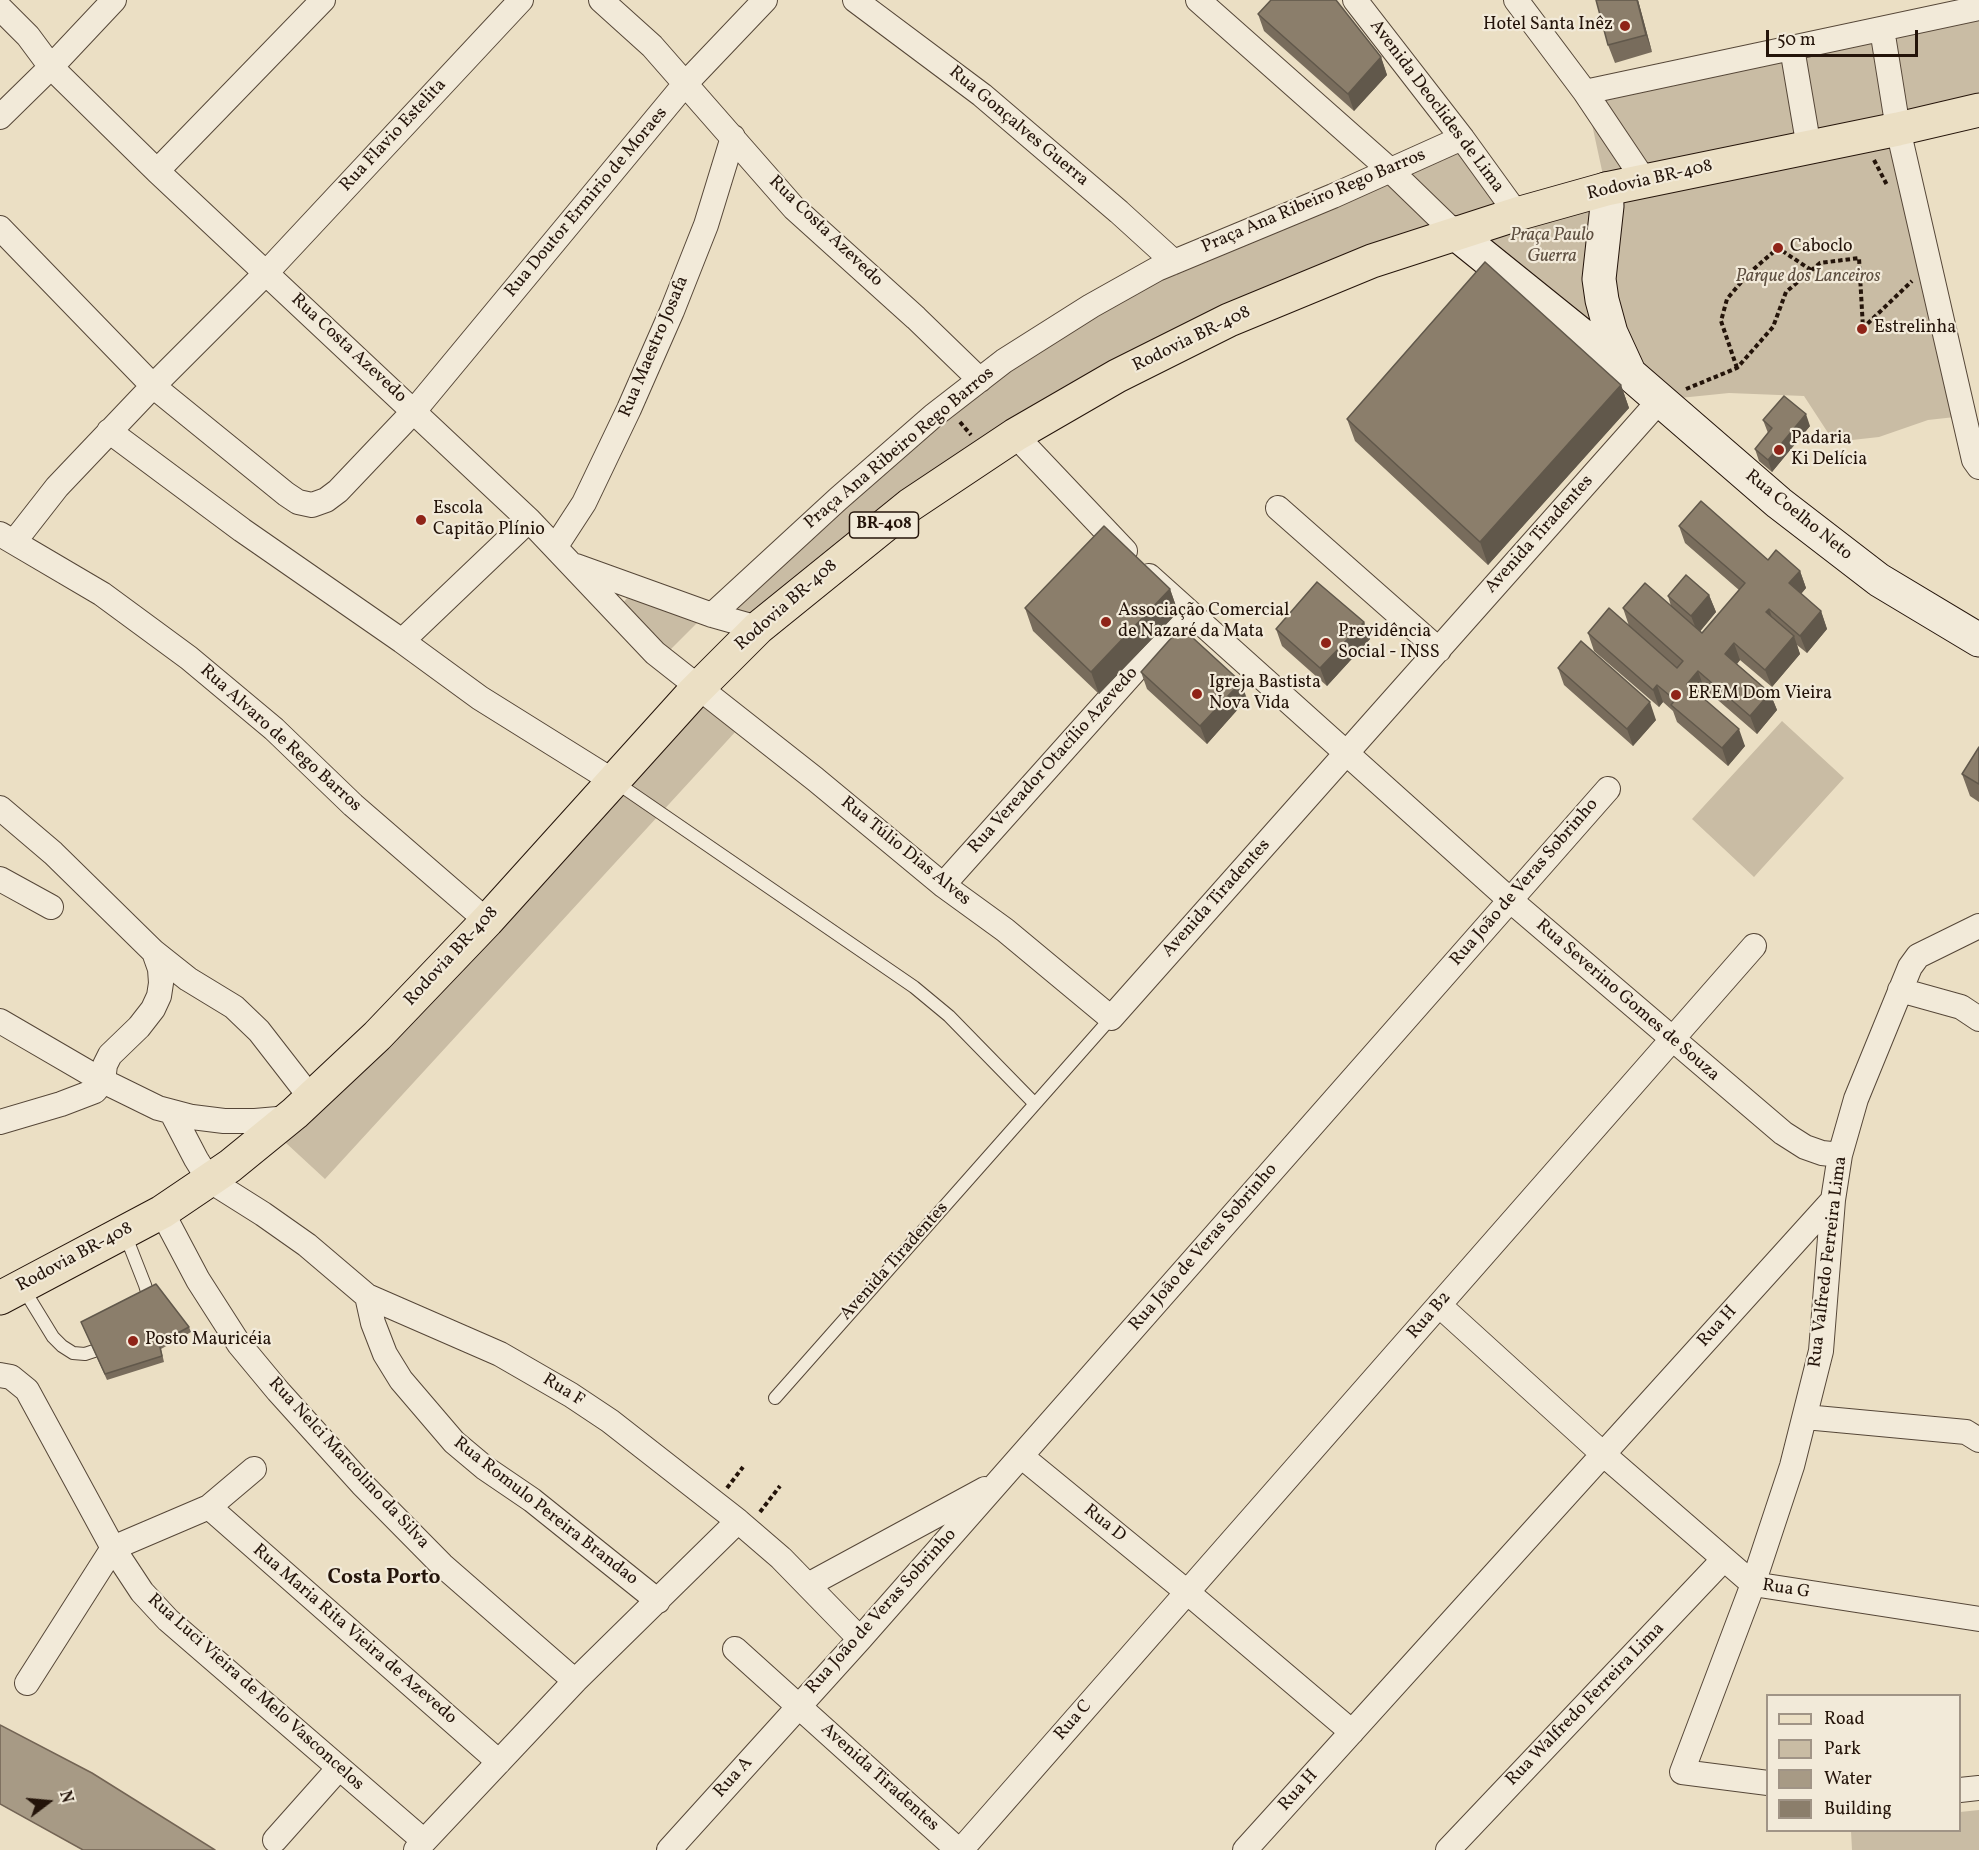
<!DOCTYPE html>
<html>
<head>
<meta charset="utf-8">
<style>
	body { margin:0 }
	#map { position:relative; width:1979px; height:1850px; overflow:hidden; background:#ebdfc4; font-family:Vollkorn,serif }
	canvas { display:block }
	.legend { position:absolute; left:1766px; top:1694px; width:195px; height:138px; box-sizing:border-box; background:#f2ead9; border:2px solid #a09486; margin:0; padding:8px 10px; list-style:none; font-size:18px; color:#24140a }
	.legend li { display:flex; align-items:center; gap:12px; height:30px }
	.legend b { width:30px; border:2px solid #a09486 }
	.north { position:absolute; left:18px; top:1772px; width:60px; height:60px; -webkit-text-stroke:4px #f2ead9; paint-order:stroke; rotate:74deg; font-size:16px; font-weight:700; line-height:24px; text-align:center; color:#24140a }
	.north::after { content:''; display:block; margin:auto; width:21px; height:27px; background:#24140a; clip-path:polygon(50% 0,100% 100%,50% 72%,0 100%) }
	.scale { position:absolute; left:1766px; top:30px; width:152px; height:27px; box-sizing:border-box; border:3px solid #24140a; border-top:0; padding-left:8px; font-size:18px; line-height:21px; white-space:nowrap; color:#24140a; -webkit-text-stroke:4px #f2ead9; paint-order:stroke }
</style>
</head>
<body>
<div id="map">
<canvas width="1979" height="1850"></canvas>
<ul class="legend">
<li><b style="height:8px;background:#ebdfc4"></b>Road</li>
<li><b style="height:16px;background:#c9bca4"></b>Park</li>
<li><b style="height:16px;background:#a79a85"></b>Water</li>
<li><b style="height:16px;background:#8b7e6b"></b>Building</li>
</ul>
<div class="north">N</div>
<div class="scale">50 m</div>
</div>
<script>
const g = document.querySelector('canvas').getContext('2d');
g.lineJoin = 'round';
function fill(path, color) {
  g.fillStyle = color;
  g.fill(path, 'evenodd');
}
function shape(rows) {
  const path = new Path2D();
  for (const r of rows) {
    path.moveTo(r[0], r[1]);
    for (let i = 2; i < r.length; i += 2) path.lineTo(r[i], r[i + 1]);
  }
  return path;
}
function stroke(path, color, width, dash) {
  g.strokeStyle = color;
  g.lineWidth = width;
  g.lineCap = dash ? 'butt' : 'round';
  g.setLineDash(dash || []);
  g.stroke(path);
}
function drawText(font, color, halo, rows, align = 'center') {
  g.font = font + ' Vollkorn,serif';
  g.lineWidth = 4.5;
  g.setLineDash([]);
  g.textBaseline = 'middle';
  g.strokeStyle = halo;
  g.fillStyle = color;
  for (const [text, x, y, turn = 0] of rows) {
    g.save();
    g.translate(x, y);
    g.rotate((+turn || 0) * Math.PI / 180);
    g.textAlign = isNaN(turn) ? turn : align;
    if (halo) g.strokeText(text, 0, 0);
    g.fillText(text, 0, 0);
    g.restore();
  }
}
const green = shape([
	[1979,8,1979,110,1898,129,1964,416,1928,420,1879,437,1834,442,1804,396,1729,393,1660,400,1611,333,1606,189,1585,92],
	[1462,138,1517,214,1455,233,1015,435,758,628,712,615,838,499,1091,306],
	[1592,195,1615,354,1473,231],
	[627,598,686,615,697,623,667,653,620,607],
	[692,694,737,730,325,1179,273,1131],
	[1782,721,1844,778,1754,877,1692,819],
	[1979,1810,1979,1850,1852,1850,1851,1831,1960,1830,1960,1812]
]);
const water = shape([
	[0,1725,92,1773,215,1850,83,1850,0,1804,0,1725]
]);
const path = shape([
	[1874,160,1887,185],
	[1737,368,1721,321,1727,299,1748,274,1778,248,1811,270],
	[1686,389,1737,368,1773,327,1786,292,1820,263,1859,258,1863,328,1912,281],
	[960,422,971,435],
	[727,1488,743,1467],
	[760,1512,780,1486]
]);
const lane = shape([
	[614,781,914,987,949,1016,1035,1104],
	[125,1234,145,1285,148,1295],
	[23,1288,53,1337,62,1346,73,1353,85,1354,94,1351],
	[775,1398,1111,1018]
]);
const street = shape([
	[601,0,652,46,794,208,916,318,980,380],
	[855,0,982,95,1119,212,1174,262],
	[1198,0,1391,171,1455,233],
	[1355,0,1462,138,1517,214],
	[1516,0,1585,92,1644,180],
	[0,8,28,36,51,67,157,171,529,520,655,653,815,779,943,885,1005,930,1111,1018,1660,400],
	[1882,29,1898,129,1974,460,1979,467],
	[1792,48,1809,148],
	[1585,92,1979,8],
	[0,117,51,67,114,0],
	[157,171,323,0],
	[0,228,153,386,286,494,298,502,312,505,326,500,338,491,414,411,685,84,765,0],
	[109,431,242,530,402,641,480,698,613,781],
	[1015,435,1125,551],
	[1278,508,1439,650],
	[0,534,102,594,189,658,274,729,353,805,487,921],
	[14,542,57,487,153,386,266,273,521,0],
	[556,546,584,503,629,409,672,311,706,225,733,137],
	[576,566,712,615,758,628],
	[1149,576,1510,900,1783,1133,1805,1147,1822,1153,1840,1155],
	[712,615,838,499,933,416,1004,361,1091,306,1157,269,1333,196,1462,138],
	[402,641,529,520],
	[0,808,53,853,154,952,188,979,234,1007,259,1031,311,1098],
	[0,879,51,907],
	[943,885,1188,611],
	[1900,990,1961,1007,1979,1019],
	[0,1021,103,1081,158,1108,192,1117,224,1121,255,1121,289,1118],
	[172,1113,196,1159,209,1180,263,1214,307,1245,367,1296,500,1354,571,1395,610,1421,738,1521,781,1558,860,1639],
	[0,1122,61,1104,95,1091,103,1081,105,1065,110,1055,139,1027,153,1009,159,996,161,983,160,969,154,952],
	[162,1212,198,1280,239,1344,278,1391,362,1484,442,1565,575,1681],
	[367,1296,373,1323,385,1354,401,1380,454,1442,485,1468,532,1500,658,1601],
	[1439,1305,1603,1454,1753,1584,1979,1619],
	[0,1375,11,1377,27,1390,113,1548,142,1592,168,1620,424,1841],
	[1805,1417,1966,1432,1979,1440],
	[1021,1456,1187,1592,1352,1732],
	[209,1507,499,1762],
	[808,1585,985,1489],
	[735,1649,958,1850],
	[27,1683,113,1548,209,1507,254,1469],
	[1768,1783,1682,1772,1753,1584,1792,1466,1821,1351,1833,1200,1840,1155,1856,1099,1910,967,1918,956,1979,926],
	[1960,1790,1979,1788],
	[275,1840,339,1768],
	[416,1850,575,1681,738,1521],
	[669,1850,860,1639,1608,789],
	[961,1850,1754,946],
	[1245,1850,1833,1200],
	[1448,1850,1724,1559]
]);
const secondary = shape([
	[1606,189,1607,206,1599,279,1602,300,1611,333,1628,370],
	[1455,233,1630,374,1779,503,1879,580,1979,640]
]);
const primary = shape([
	[0,1298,162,1212,230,1166,295,1113,377,1036,487,921,692,694,758,628,910,505,1015,435,1117,376,1229,320,1372,261,1517,214,1606,189,1898,129,1979,110]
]);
const wall = shape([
	[1638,0,1652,52,1615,63,1608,45],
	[1258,14,1381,57,1387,75,1354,111,1264,31],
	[1621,385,1629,408,1488,565,1355,441,1347,419],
	[1763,420,1810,426,1772,472,1759,461,1755,449,1768,433],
	[1679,526,1768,560,1800,571,1806,588,1801,594,1821,611,1827,629,1807,653,1797,645,1800,654,1772,687,1740,660,1737,664,1770,693,1777,710,1757,734,1704,688,1699,694,1745,746,1728,766,1677,722,1673,711,1663,702,1659,707,1594,651,1588,633,1629,626,1623,608,1671,606,1668,596,1709,595,1716,612,1700,631,1702,633,1739,590,1685,543],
	[1170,589,1178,612,1099,694,1033,631,1025,608],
	[1364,622,1370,639,1327,686,1282,646,1276,629],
	[1558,668,1656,720,1633,746,1564,685],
	[1141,672,1247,699,1207,744,1147,689],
	[1979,747,1979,802,1970,796,1962,774],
	[81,1322,189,1327,191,1332,161,1349,164,1362,107,1380]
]);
const shadedWall = shape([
	[1637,0,1638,0,1652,52,1646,35],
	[1381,57,1387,75,1354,111,1348,94],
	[1621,385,1629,408,1488,565,1480,542],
	[1806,414,1810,426,1772,472,1768,460],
	[1800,571,1806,588,1795,601,1789,583],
	[1170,589,1178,612,1099,694,1091,672],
	[1709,595,1716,612,1698,634,1691,616],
	[1769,609,1775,626,1766,612],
	[1821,611,1827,629,1807,653,1800,636],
	[1364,622,1370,639,1327,686,1320,668],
	[1794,636,1800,654,1772,687,1765,670],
	[1734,643,1740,660,1731,671,1725,654],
	[1698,671,1704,688,1693,701,1687,684],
	[1241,682,1247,699,1207,744,1200,726],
	[1657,685,1663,702,1659,707,1653,690],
	[1770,693,1777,710,1757,734,1750,716],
	[1650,702,1656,720,1633,746,1627,729],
	[1739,729,1745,746,1728,766,1722,748]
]);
const building = shape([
	[1271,0,1336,0,1381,57,1348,94,1258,14,1271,0],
	[1596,0,1637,0,1646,35,1608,45,1596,0],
	[1485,262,1621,385,1480,542,1347,419,1485,262],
	[1784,396,1806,414,1768,460,1755,449,1772,428,1763,420,1784,396],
	[1701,501,1768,560,1776,550,1800,571,1789,583,1821,611,1800,636,1769,609,1766,612,1794,636,1765,670,1734,643,1725,654,1770,693,1750,716,1698,671,1687,684,1739,729,1722,748,1671,705,1675,700,1657,685,1653,690,1588,633,1609,608,1677,668,1683,661,1623,608,1645,583,1702,633,1745,583,1679,526,1701,501],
	[1104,526,1170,589,1091,672,1025,608,1104,526],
	[1686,575,1709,595,1691,616,1668,596,1686,575],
	[1317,582,1364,622,1320,668,1276,629,1317,582],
	[1181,627,1241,682,1200,726,1141,672,1181,627],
	[1581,641,1650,702,1627,729,1558,668,1581,641],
	[1979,747,1979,784,1962,774,1979,747],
	[156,1284,189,1327,159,1343,162,1356,105,1374,81,1322,156,1284]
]);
const markers = [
	[1625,26,6,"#8f2418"],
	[1778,248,6,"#8f2418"],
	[1862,329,6,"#8f2418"],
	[1779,450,6,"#8f2418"],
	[421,520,6,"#8f2418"],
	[1106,622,6,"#8f2418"],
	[1326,643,6,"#8f2418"],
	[1197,694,6,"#8f2418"],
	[1676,695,6,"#8f2418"],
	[133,1341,6,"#8f2418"]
];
const shields = [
	[884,525,69]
];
const shieldNames = [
	["BR-408",884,525]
];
const poiNames = [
	["Hotel Santa Inêz",1613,26,"right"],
	["Caboclo",1790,248],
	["Estrelinha",1874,329],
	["Padaria",1791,440],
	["Ki Delícia",1791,461],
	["Escola",433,510],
	["Capitão Plínio",433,531],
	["Associação Comercial",1118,612],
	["de Nazaré da Mata",1118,633],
	["Previdência",1338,633],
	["Social - INSS",1338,654],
	["Igreja Bastista",1209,684],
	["Nova Vida",1209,705],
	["EREM Dom Vieira",1688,695],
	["Posto Mauricéia",145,1341]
];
const streetNames = [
	["Avenida Deoclides de Lima",1436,107,53],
	["Rua Gonçalves Guerra",1018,127,40],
	["Rua Flavio Estelita",394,136,-47],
	["Rodovia BR-408",1650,181,-13],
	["Praça Ana Ribeiro Rego Barros",1314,202,-23],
	["Rua Doutor Ermirio de Moraes",587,203,-50],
	["Rua Costa Azevedo",825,232,44],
	["Rodovia BR-408",1192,340,-26],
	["Rua Maestro Josafa",655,347,-67],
	["Rua Costa Azevedo",348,349,43],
	["Praça Ana Ribeiro Rego Barros",900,449,-40],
	["Rua Coelho Neto",1798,516,39],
	["Avenida Tiradentes",1540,535,-48],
	["Rodovia BR-408",787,606,-41],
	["Rua Alvaro de Rego Barros",280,739,42],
	["Rua Vereador Otacílio Azevedo",1054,761,-48],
	["Rua Túlio Dias Alves",905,852,39],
	["Rua João de Veras Sobrinho",1525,883,-49],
	["Avenida Tiradentes",1217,899,-48],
	["Rodovia BR-408",452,957,-47],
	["Rua Severino Gomes de Souza",1627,1001,41],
	["Rua João de Veras Sobrinho",1204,1248,-49],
	["Rodovia BR-408",75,1258,-28],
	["Avenida Tiradentes",895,1262,-48],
	["Rua Valfredo Ferreira Lima",1829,1262,-83],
	["Rua B2",1430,1316,-49],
	["Rua H",1718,1327,-48],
	["Rua F",563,1391,32],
	["Rua Nelci Marcolino da Silva",348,1464,47],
	["Rua Romulo Pereira Brandao",545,1512,38],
	["Rua D",1104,1524,39],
	["Rua G",1786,1590,9],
	["Rua João de Veras Sobrinho",882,1612,-48],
	["Rua Maria Rita Vieira de Azevedo",354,1635,41],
	["Rua Luci Vieira de Melo Vasconcelos",255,1693,42],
	["Rua Walfredo Ferreira Lima",1586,1705,-46],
	["Rua C",1074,1721,-49],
	["Rua A",734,1778,-48],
	["Avenida Tiradentes",879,1778,42],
	["Rua H",1299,1791,-48]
];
const parkNames = [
	["Praça Paulo",1552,237],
	["Guerra",1552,258],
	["Parque dos Lanceiros",1808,278]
];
const quarterNames = [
	["Costa Porto",384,1579]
];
fill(green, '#c9bca4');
fill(water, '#a79a85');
stroke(water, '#736454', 1.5);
stroke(lane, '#564738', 14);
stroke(street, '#564738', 26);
stroke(secondary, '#24140a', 35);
stroke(primary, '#24140a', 35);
stroke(path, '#24140a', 4, [4.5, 3]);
stroke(lane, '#f2ead9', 12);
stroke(street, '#f2ead9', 24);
stroke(secondary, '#f2ead9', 33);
stroke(primary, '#ebdfc4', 33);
fill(wall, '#786c5c');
fill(shadedWall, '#61584b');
fill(building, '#8b7e6b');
stroke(building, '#61584b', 1.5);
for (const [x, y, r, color] of markers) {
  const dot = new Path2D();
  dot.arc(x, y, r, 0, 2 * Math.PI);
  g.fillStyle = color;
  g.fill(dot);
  stroke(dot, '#f2ead9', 2);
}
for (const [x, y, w] of shields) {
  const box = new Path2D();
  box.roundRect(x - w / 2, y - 13, w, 26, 4.5);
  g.fillStyle = '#f2ead9';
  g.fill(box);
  stroke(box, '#24140a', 1.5);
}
drawText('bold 16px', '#24140a', null, shieldNames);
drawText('18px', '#24140a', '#f2ead9', poiNames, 'left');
drawText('18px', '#24140a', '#f2ead9', streetNames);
drawText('italic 18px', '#5e4f40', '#f2ead9', parkNames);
drawText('bold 21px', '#24140a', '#f2ead9', quarterNames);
</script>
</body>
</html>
